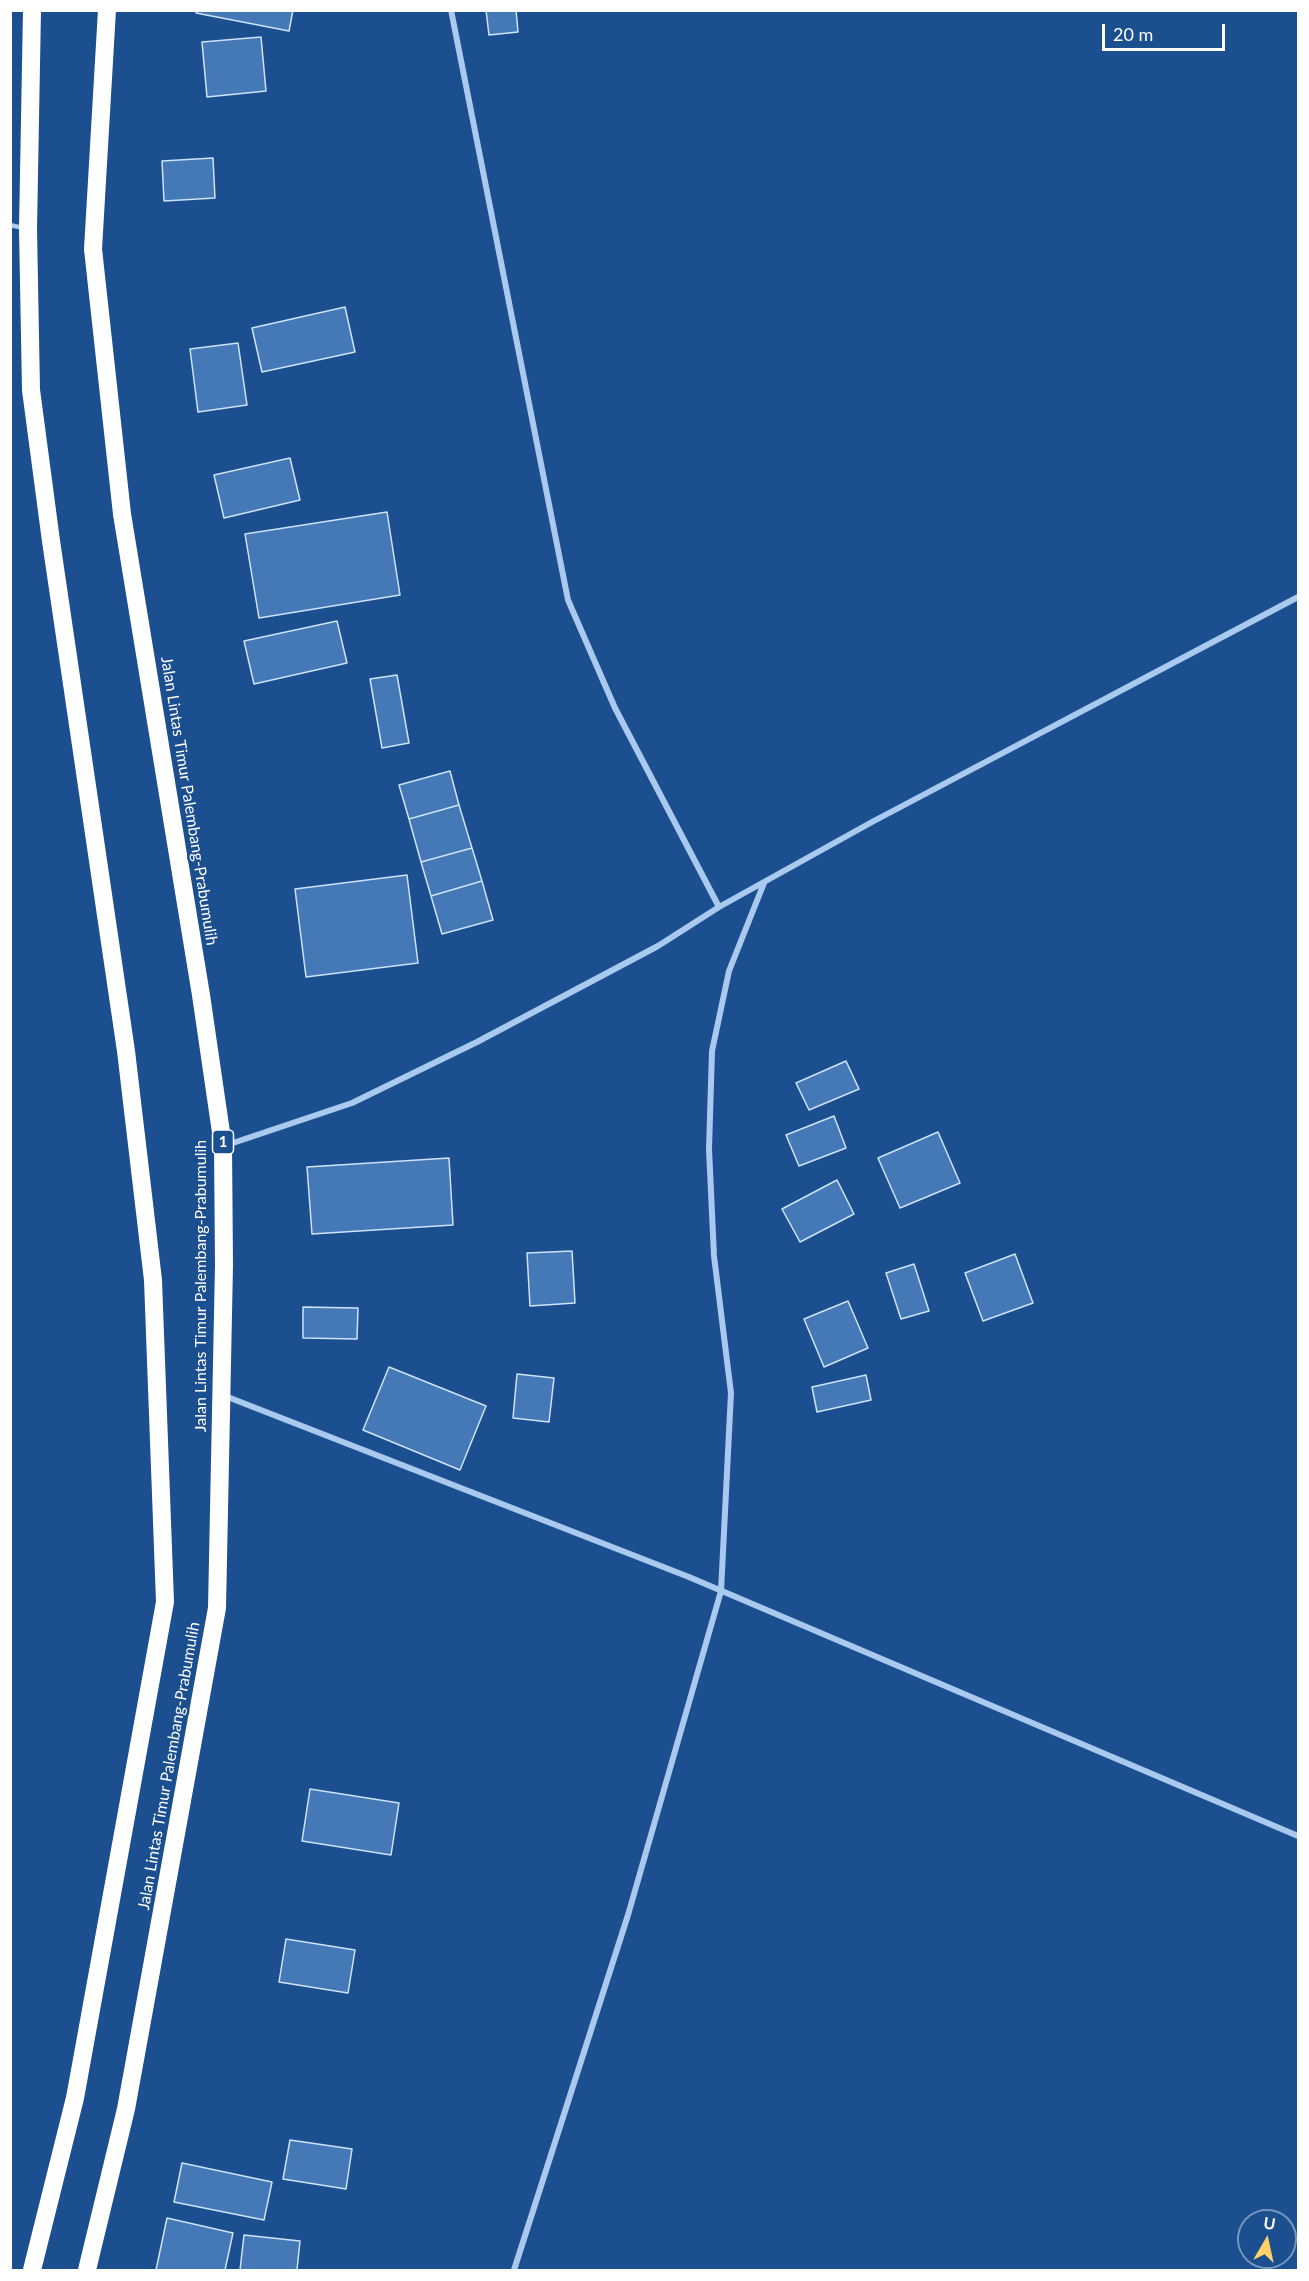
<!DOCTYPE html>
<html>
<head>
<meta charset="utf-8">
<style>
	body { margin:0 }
	#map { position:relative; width:1309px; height:2281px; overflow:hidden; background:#1b4f8f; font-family:Lato,sans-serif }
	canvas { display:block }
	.frame { position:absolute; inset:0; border:12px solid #fff; pointer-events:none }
	.north { position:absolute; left:1237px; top:2209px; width:60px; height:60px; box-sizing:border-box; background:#1b4f8f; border:2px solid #7695bc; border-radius:50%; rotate:9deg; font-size:16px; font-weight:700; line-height:24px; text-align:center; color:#fff }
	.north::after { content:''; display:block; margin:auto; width:21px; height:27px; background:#ffd166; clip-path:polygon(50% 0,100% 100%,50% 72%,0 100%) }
	.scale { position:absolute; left:1102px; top:24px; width:123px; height:27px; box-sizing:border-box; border:3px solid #fff; border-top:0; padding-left:8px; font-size:18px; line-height:21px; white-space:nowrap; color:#fff; -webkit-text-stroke:4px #1b4f8f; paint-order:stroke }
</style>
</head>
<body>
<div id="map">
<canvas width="1309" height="2281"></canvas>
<div class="frame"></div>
<div class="north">U</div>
<div class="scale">20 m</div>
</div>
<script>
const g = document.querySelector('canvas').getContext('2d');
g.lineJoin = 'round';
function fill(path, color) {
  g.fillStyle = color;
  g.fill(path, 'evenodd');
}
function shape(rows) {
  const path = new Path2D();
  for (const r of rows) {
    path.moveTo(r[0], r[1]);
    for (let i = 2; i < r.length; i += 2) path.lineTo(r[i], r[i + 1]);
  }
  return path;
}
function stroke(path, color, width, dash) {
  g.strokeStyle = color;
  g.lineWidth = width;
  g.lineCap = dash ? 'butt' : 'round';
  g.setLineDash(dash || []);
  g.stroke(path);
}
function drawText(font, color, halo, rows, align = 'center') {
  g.font = font + ' Lato,sans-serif';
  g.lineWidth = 5;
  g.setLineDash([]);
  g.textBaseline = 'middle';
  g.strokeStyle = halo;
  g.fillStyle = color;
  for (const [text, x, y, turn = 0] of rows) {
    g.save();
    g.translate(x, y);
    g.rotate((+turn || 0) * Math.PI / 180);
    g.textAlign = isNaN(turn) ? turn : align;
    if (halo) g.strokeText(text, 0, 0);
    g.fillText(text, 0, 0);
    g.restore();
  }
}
const building = shape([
	[197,10,293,10,289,31,196,13,197,10],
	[486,10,516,10,518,32,489,35,486,10],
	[261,37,266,91,207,97,202,42,261,37],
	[213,158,215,198,164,201,162,161,213,158],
	[345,307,355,352,262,372,252,328,345,307],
	[238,343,247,405,198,412,190,349,238,343],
	[290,458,300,500,224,518,214,475,290,458],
	[387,512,400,595,259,618,245,534,387,512],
	[337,621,347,663,254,684,244,641,337,621],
	[397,675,409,743,382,748,370,679,397,675],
	[450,771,459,805,409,819,399,785,450,771],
	[459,805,472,848,421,862,409,819,459,805],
	[472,848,482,881,431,896,421,862,472,848],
	[407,875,418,963,306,977,295,889,407,875],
	[482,881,493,920,442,934,431,896,482,881],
	[846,1061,859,1089,809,1110,796,1083,846,1061],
	[834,1116,846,1148,799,1166,786,1135,834,1116],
	[938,1132,960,1183,900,1208,878,1158,938,1132],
	[449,1158,453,1225,312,1234,307,1167,449,1158],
	[837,1180,854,1214,800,1242,782,1209,837,1180],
	[572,1251,575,1303,530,1306,527,1253,572,1251],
	[1015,1254,1033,1303,983,1321,965,1273,1015,1254],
	[914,1264,929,1311,901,1319,886,1273,914,1264],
	[848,1301,868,1348,824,1367,804,1319,848,1301],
	[303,1307,358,1308,357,1339,303,1338,303,1307],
	[389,1367,486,1406,460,1470,363,1430,389,1367],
	[517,1374,554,1378,549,1422,513,1418,517,1374],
	[866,1375,871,1400,817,1412,812,1387,866,1375],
	[310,1789,399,1803,391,1855,302,1841,310,1789],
	[286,1939,355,1950,348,1993,279,1982,286,1939],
	[290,2140,352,2149,346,2189,283,2179,290,2140],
	[182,2163,272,2182,264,2220,174,2202,182,2163],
	[167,2218,233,2233,225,2270,156,2270,167,2218],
	[244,2235,300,2241,297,2270,240,2270,244,2235]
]);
const lane = shape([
	[10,225,23,228]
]);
const street = shape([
	[451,10,568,600,615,708,719,907],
	[224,1146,352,1103,477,1042,658,946,719,907,872,822,1298,597],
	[225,1396,689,1577,1298,1836],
	[514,2270,628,1915,721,1591,731,1393,714,1256,709,1149,712,1051,729,971,764,883]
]);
const highway = shape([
	[32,10,28,229,31,390,51,541,126,1051,153,1280,165,1602,75,2098,32,2270],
	[87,2270,126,2109,217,1608,224,1265,223,1146,201,995,122,514,93,249,107,10]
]);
const shields = [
	[223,1142,21]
];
const shieldNames = [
	["1",223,1142]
];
const streetNames = [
	["Jalan Lintas Timur Palembang-Prabumulih",189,801,81],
	["Jalan Lintas Timur Palembang-Prabumulih",201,1286,-90],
	["Jalan Lintas Timur Palembang-Prabumulih",169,1766,-80]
];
fill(building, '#4478b7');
stroke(building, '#cfe3fa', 1.5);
stroke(lane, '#a9c9ee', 4.5);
stroke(street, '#a9c9ee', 6);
stroke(highway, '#fff', 18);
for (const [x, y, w] of shields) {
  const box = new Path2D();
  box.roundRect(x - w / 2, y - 12, w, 24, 4.5);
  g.fillStyle = '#1b4f8f';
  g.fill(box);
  stroke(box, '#fff', 1.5);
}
drawText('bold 15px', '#fff', null, shieldNames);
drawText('16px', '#fff', '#1b4f8f', streetNames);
</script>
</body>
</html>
